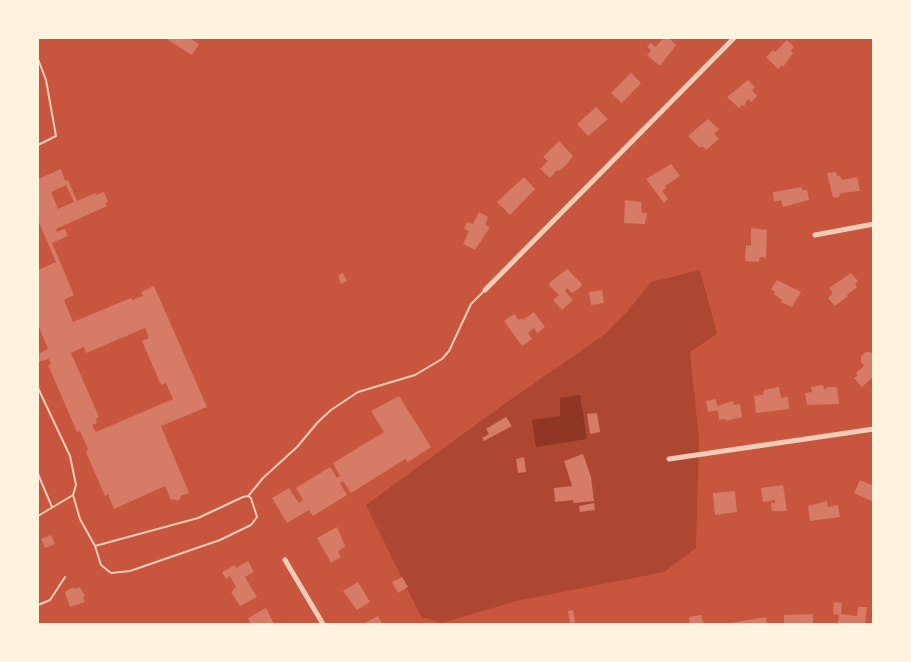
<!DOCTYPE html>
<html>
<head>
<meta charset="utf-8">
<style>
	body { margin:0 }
	#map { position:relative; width:911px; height:662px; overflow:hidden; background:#c8553d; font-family:"Golos Text",sans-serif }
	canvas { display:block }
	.frame { position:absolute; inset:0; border:39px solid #fff3e0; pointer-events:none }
</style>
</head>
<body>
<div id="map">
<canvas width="911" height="662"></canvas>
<div class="frame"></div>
</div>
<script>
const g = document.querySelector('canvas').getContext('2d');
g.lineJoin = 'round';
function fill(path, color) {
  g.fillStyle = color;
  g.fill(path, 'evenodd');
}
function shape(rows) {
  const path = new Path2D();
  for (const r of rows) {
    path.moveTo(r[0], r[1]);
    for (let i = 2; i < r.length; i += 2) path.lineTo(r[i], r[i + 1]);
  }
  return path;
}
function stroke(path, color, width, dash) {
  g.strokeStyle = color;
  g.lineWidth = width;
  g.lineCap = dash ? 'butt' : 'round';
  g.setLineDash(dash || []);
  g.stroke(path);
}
const green = shape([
	[700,270,717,334,690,352,699,439,696,548,664,572,516,601,442,623,421,617,366,505,507,402,604,335,627,312,651,282]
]);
const water = shape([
	[580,395,587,439,536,447,532,420,560,416,560,398]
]);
const building = shape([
	[165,38,192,38,191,39,199,44,192,55],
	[664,38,669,38,676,45,660,66,647,55,651,51,647,46,651,43,655,47],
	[787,40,794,47,791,51,793,53,783,67,782,65,778,69,766,57,773,50,775,52],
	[631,73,641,83,622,103,611,93],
	[748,80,755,87,752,90,757,96,751,102,748,99,744,106,742,105,739,108,727,97],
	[596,107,608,119,588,136,577,124],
	[708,119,719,129,714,134,719,139,706,150,702,146,700,148,688,136],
	[559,141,573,156,565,166,558,171,557,170,550,178,540,169,548,161,543,157],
	[671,164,680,176,665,186,666,188,662,191,668,199,664,203,646,179],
	[61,169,65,181,68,180,77,201,95,193,96,195,104,192,108,202,105,203,107,206,56,229,57,232,65,229,68,236,52,243,74,295,64,300,73,322,131,298,132,300,143,296,141,292,154,286,207,407,161,426,189,493,180,496,181,499,176,501,175,499,171,500,165,486,114,509,108,494,105,496,86,452,88,449,80,431,77,432,48,365,51,364,49,359,38,362,38,354,48,349,38,325,38,270,56,262,38,220,38,179],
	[66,185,74,202,58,209,51,192],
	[145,328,149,338,142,341,161,385,166,383,173,399,96,432,92,425,97,423,96,419,99,417,71,353,84,347,86,353],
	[836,172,837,176,840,176,842,180,857,177,860,191,841,193,838,198,833,197,827,173],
	[524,177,535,189,510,215,497,202],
	[802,187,802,190,807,190,809,200,783,207,781,200,774,202,773,192],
	[625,200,641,202,642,213,647,213,645,224,624,223],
	[479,212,488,217,485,225,490,227,475,250,463,244,469,231,464,229,467,222,473,224],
	[751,228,767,230,766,258,760,257,759,262,745,261,746,245,751,246],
	[567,269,582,284,581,287,572,293,567,288,565,291,573,300,562,310,553,300,559,295,548,284],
	[343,273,347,281,341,284,338,275],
	[851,273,858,281,855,284,857,287,847,295,848,296,835,306,828,298,833,293,829,288],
	[777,280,801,292,792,307,781,302,782,300,774,294,775,292,771,289],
	[602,290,604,303,591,305,589,292],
	[534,312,545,327,537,333,534,328,528,333,532,339,522,346,504,321,514,314,519,320,522,318,523,320],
	[866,352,874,353,874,376,862,387,854,378,858,375,856,373,864,366,861,362,861,356],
	[823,385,824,389,827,389,827,387,837,387,839,404,807,405,805,393,812,392,811,387],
	[779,387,781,398,788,397,789,409,756,413,754,396,763,395,764,390],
	[399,396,431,447,408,462,405,459,351,493,343,481,340,483,347,495,313,516,309,510,287,523,272,498,289,488,299,503,303,500,296,488,330,467,337,478,340,476,333,463,384,432,371,411],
	[716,399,717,406,733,401,734,405,740,404,742,417,726,421,726,419,719,420,718,410,708,412,706,401],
	[597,413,600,432,590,434,587,414],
	[506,417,512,426,484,441,482,438,489,434,486,429],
	[583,454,591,477,594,501,574,503,573,500,555,502,554,488,572,486,564,461],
	[524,457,526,472,518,473,516,459],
	[860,480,874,486,874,502,854,493],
	[783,485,787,511,772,511,771,503,775,503,775,500,763,502,761,488],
	[735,491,737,512,715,515,713,493],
	[827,501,828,507,838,505,840,517,810,521,808,506],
	[594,503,595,510,580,512,579,506],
	[337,527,345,546,338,552,341,557,331,563,317,538],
	[51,535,55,544,45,548,41,539],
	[248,561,254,572,245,577,257,597,240,606,231,592,236,587,230,576,226,579,222,572,235,565,236,568],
	[402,577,408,587,398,593,392,582],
	[358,582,370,602,357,610,343,591],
	[73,587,74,589,80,587,85,596,83,597,85,602,70,607,65,592],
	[834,602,842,603,841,614,857,616,858,607,867,607,865,624,838,624,839,615,833,614],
	[266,608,274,624,251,624,248,618],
	[573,610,575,622,570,623,568,611],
	[813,614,813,624,784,624,784,615],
	[701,615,704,624,690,624,689,617],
	[378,616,382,623,363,624],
	[766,617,767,624,731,624,731,623]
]);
const service = shape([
	[38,59,46,80,56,136,38,145],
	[38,388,70,456,76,485,73,495,38,516],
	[38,474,52,507],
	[73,495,80,519,95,546,101,565,111,573,130,571,220,540,251,525,257,517,251,498,248,496,243,497,198,518,95,546],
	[249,495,263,478,297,447,318,422,331,410,358,392,415,375,442,359,449,351,471,304,485,290],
	[38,605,50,600,65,577]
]);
const minor = shape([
	[815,235,874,224],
	[485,290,734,38],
	[669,459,874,429],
	[285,560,323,624]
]);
fill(green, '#ae4732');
fill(water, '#8f3625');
fill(building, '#d67c66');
stroke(service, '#f1ccb7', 2);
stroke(minor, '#f1ccb7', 5);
</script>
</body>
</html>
